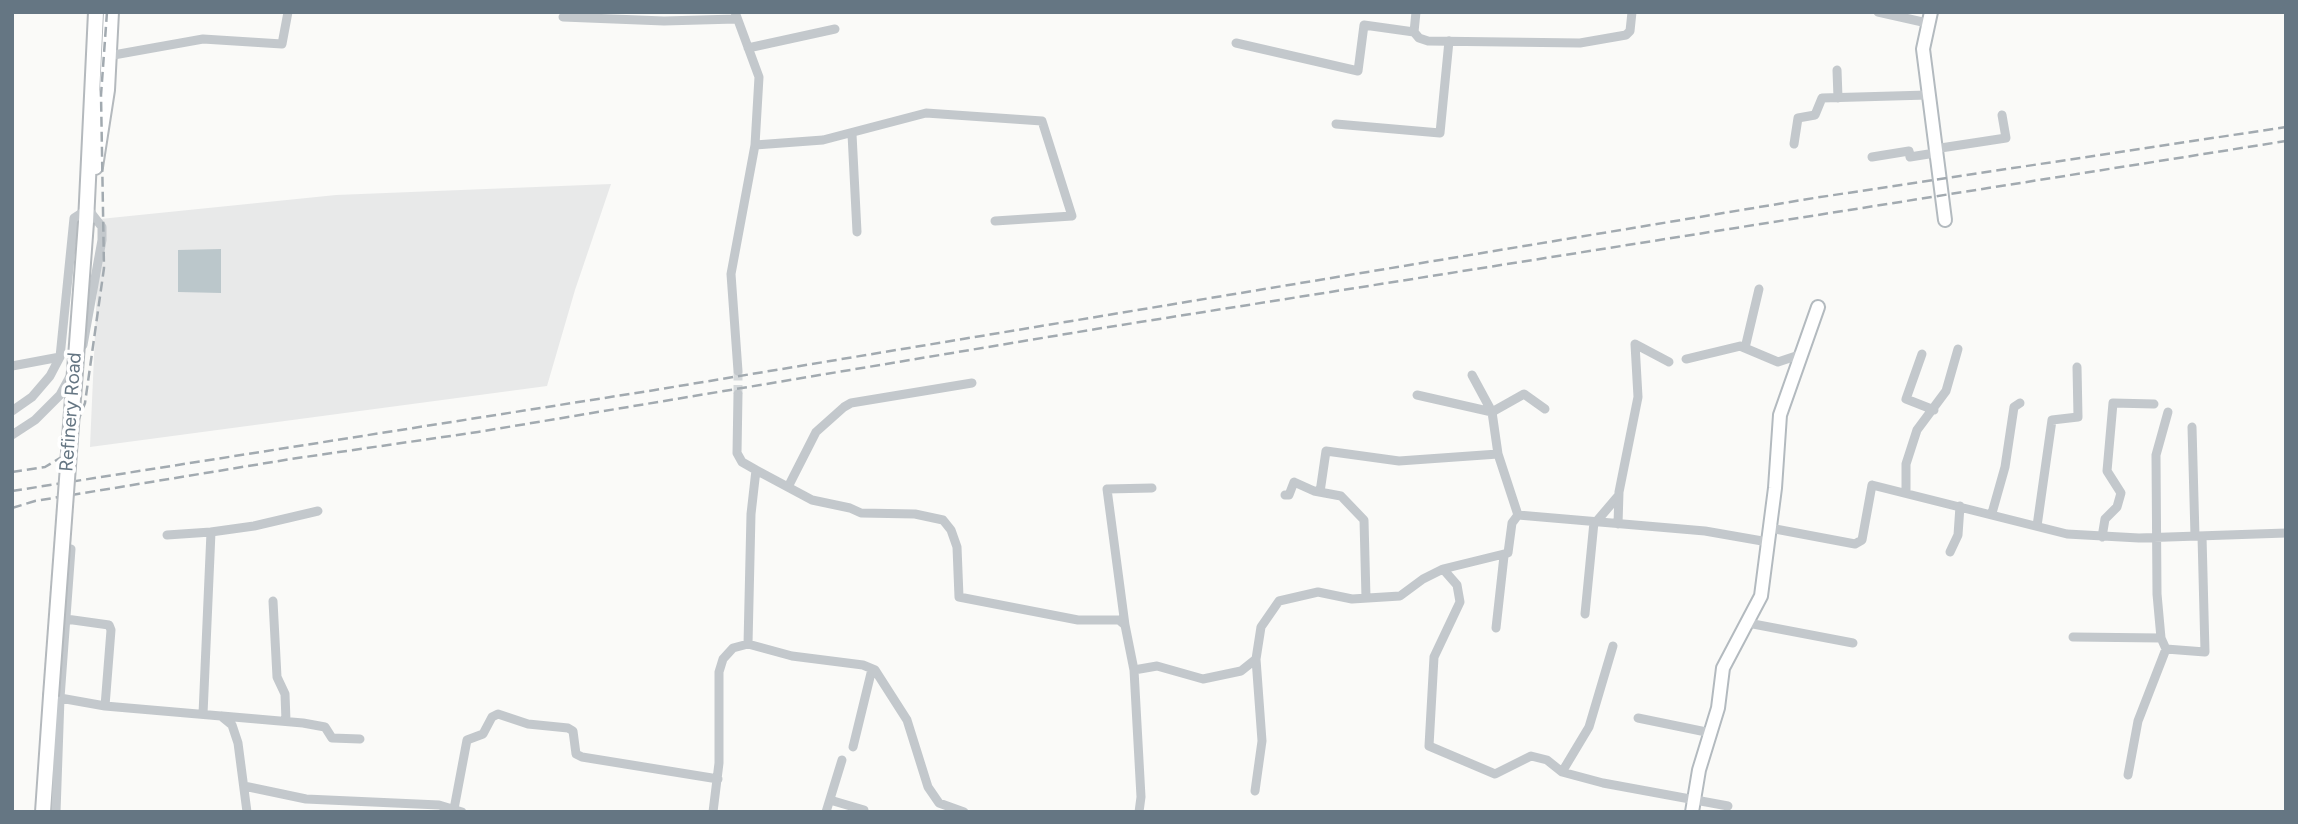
<!DOCTYPE html>
<html>
<head>
<meta charset="utf-8">
<style>
	body { margin:0 }
	#map { position:relative; width:2298px; height:824px; overflow:hidden; background:#fafaf8; font-family:Figtree,sans-serif }
	canvas { display:block }
	.frame { position:absolute; inset:0; border:14px solid #657683; pointer-events:none }
</style>
</head>
<body>
<div id="map">
<canvas width="2298" height="824"></canvas>
<div class="frame"></div>
</div>
<script>
const g = document.querySelector('canvas').getContext('2d');
g.lineJoin = 'round';
function fill(path, color) {
  g.fillStyle = color;
  g.fill(path, 'evenodd');
}
function shape(rows) {
  const path = new Path2D();
  for (const r of rows) {
    path.moveTo(r[0], r[1]);
    for (let i = 2; i < r.length; i += 2) path.lineTo(r[i], r[i + 1]);
  }
  return path;
}
function stroke(path, color, width, dash) {
  g.strokeStyle = color;
  g.lineWidth = width;
  g.lineCap = dash ? 'butt' : 'round';
  g.setLineDash(dash || []);
  g.stroke(path);
}
function drawText(font, color, halo, rows, align = 'center') {
  g.font = font + ' Figtree,sans-serif';
  g.lineWidth = 7;
  g.setLineDash([]);
  g.textBaseline = 'middle';
  g.strokeStyle = halo;
  g.fillStyle = color;
  for (const [text, x, y, turn = 0] of rows) {
    g.save();
    g.translate(x, y);
    g.rotate((+turn || 0) * Math.PI / 180);
    g.textAlign = isNaN(turn) ? turn : align;
    if (halo) g.strokeText(text, 0, 0);
    g.fillText(text, 0, 0);
    g.restore();
  }
}
const built = shape([
	[611,184,575,290,547,386,90,447,100,219,336,195]
]);
const water = shape([
	[221,249,221,293,178,292,178,250]
]);
const minorTunnel = shape([
	[738,394,738,371]
]);
const minor = shape([
	[735,12,759,77,755,145,731,274,738,371],
	[1416,12,1414,32,1419,38,1428,41,1580,43,1626,35,1630,31,1632,12],
	[1878,12,1927,23],
	[563,17,664,21,736,19],
	[1236,43,1358,71,1364,25,1414,32],
	[748,48,835,29],
	[108,56,203,39,282,44,288,12],
	[1837,70,1838,98],
	[1336,124,1440,133,1449,41],
	[852,134,857,232],
	[1794,144,1798,118,1815,115,1822,98,1928,95],
	[755,145,823,140,926,113,1042,121,1072,216,995,221],
	[1934,149,2006,138,2002,115],
	[1872,157,1909,151,1910,157,1935,153],
	[1745,348,1759,289],
	[1922,354,1906,399,1934,410],
	[1686,359,1740,346,1778,362,1802,354],
	[12,366,60,357],
	[1472,375,1492,412,1524,394,1545,409],
	[738,394,737,453,742,462,756,470,751,514,748,644],
	[12,411,32,397,50,376,60,357,74,218,88,209,102,227,102,240,83,345],
	[2192,427,2195,536],
	[12,435,35,420,60,395,73,371],
	[1498,454,1518,515],
	[756,470,812,500,850,508,861,513,915,514,943,520,951,530,957,547,959,597,1078,620,1119,620,1125,625,1134,670,1157,666,1203,679,1241,671,1256,659,1261,627,1279,601,1318,592,1352,599,1400,596,1423,579,1443,569,1457,585,1460,602,1434,657,1429,746,1495,774,1531,756,1547,760,1562,772,1603,783,1728,806],
	[788,487,816,432,844,407,851,403,972,383],
	[1320,492,1326,451,1399,461,1498,454,1492,412,1417,395],
	[1906,493,1906,464,1917,430,1946,391,1958,349],
	[1285,495,1289,495,1294,482,1314,491,1341,496,1364,520,1366,598],
	[1992,513,2005,467,2014,407,2020,403],
	[1596,522,1619,495],
	[1618,524,1619,492,1638,397,1635,344,1669,362],
	[2037,526,2052,420,2078,417,2077,367],
	[1770,528,1855,544,1862,540,1872,485,2067,534,2139,538,2286,533],
	[167,535,211,532],
	[2102,537,2105,519,2117,507,2121,493,2107,471,2113,403,2154,404],
	[1950,552,1958,535,1960,506],
	[1443,569,1508,553,1512,523,1518,515,1705,531,1768,542],
	[273,601,277,677,285,694,286,721],
	[1585,614,1594,522],
	[66,619,109,625,111,630,105,706],
	[1748,623,1853,643],
	[1125,625,1107,489,1152,488],
	[1496,628,1504,556],
	[2073,637,2161,638,2157,594,2156,455,2168,412],
	[2161,638,2166,649,2205,652,2202,536],
	[1134,670,1141,797,1139,812],
	[60,698,105,706,221,716,232,725,238,743,247,812],
	[203,714,211,532,254,526,318,511],
	[222,716,303,723,325,727,332,738,360,739],
	[1638,718,1711,733],
	[853,747,872,669],
	[1562,772,1589,727,1613,646],
	[2128,775,2138,721,2166,649],
	[244,786,306,799,439,805,462,812],
	[1255,791,1262,741,1256,659],
	[830,800,864,810],
	[454,809,467,740,483,734,492,717,498,714,528,724,568,728,573,731,576,754,582,757,718,779],
	[56,812,60,698,71,549],
	[713,812,719,763,719,672,723,659,733,648,748,644,792,656,863,665,875,670,907,720,928,787,939,803,964,812],
	[826,812,842,760]
]);
const secondary = shape([
	[1931,12,1923,49,1945,220],
	[1692,812,1699,770,1718,708,1723,668,1761,596,1775,488,1780,415,1818,307]
]);
const trunk = shape([
	[95,167,107,90,111,12],
	[86,222,96,12],
	[43,812,51,696]
]);
const rail = shape([
	[12,472,45,467,65,455,85,403,104,268,101,95,107,12],
	[12,491,655,390,1814,198,2286,127],
	[12,508,35,501,291,459,478,432,1096,329,2286,141]
]);
const trunkBridge = shape([
	[51,696,86,222]
]);
const streetNames = [
	["Refinery Road",71,412,-86]
];
fill(built, '#e8e9e9');
fill(water, '#bbc7cb');
stroke(minorTunnel, '#d5d9db', 9, [9, 4.5]);
stroke(secondary, '#b3babf', 16);
stroke(trunk, '#b4b9bd', 18);
stroke(minor, '#c3c8cc', 9);
stroke(secondary, '#fff', 12);
stroke(trunk, '#fff', 14);
stroke(rail, '#a2aab0', 2.5, [10, 5]);
stroke(trunkBridge, '#b4b9bd', 18, []);
stroke(trunkBridge, '#fff', 14);
drawText('19px', '#657683', '#fff', streetNames);
</script>
</body>
</html>
